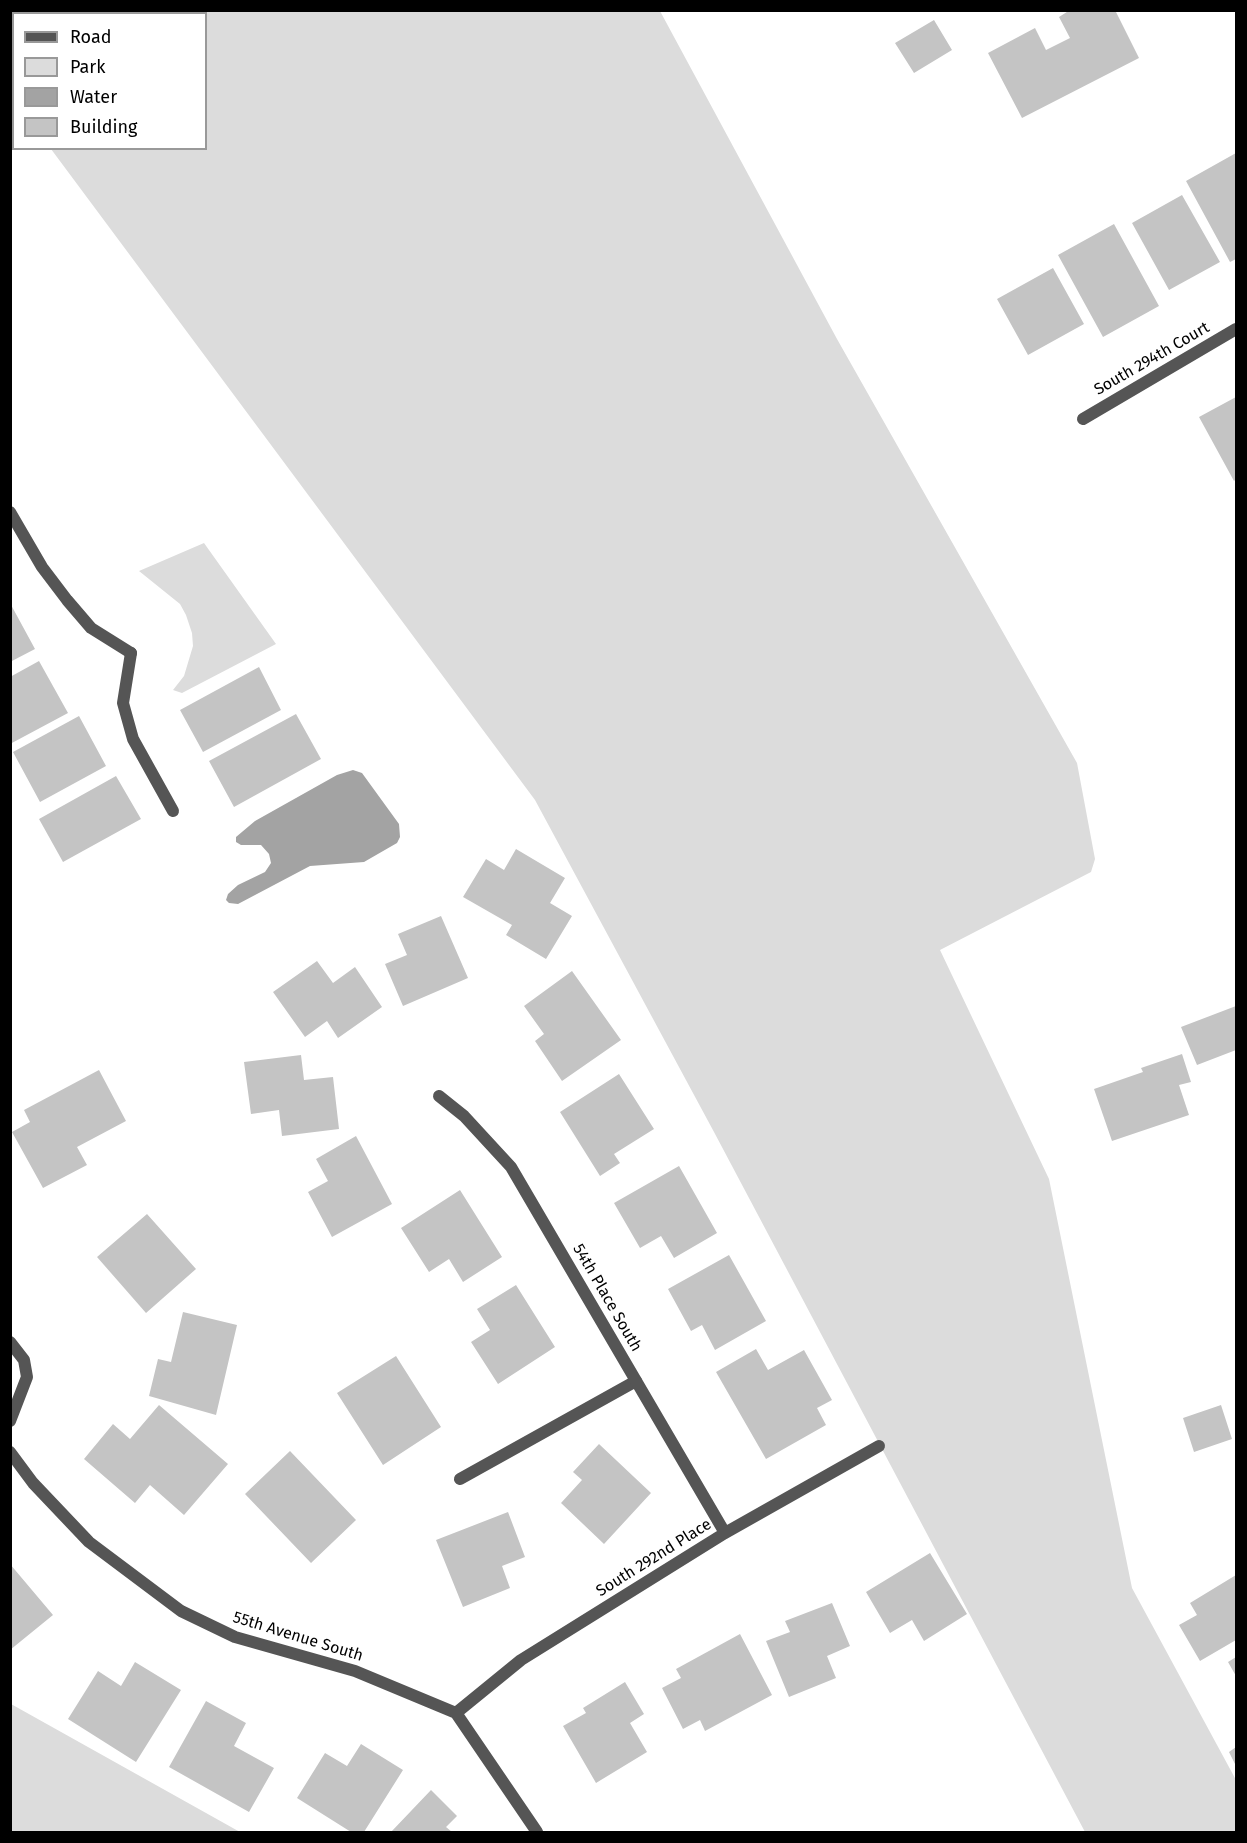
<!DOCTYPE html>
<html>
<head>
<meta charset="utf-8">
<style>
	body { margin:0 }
	#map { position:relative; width:1247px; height:1843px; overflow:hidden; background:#fff; font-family:"Fira Sans",sans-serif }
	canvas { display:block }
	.frame { position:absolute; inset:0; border:12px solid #000; pointer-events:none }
	.legend { position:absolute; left:12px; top:12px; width:195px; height:138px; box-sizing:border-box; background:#fff; border:2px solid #999; margin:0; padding:8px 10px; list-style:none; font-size:18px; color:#000 }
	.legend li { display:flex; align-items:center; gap:12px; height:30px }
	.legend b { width:30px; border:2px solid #999 }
</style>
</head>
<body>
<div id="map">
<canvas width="1247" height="1843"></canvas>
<div class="frame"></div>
<ul class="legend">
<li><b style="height:8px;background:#555"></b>Road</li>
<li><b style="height:16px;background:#dcdcdc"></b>Park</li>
<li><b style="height:16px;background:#a3a3a3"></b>Water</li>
<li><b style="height:16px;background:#c4c4c4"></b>Building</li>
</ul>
</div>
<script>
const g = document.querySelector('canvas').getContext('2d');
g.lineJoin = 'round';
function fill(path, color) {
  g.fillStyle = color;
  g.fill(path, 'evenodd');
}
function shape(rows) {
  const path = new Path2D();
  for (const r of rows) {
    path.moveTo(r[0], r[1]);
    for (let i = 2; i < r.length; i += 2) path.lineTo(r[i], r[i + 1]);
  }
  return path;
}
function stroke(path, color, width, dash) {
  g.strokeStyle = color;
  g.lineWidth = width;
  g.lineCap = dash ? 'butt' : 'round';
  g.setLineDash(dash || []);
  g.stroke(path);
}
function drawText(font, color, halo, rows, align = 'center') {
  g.font = font + ' "Fira Sans",sans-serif';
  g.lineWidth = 4.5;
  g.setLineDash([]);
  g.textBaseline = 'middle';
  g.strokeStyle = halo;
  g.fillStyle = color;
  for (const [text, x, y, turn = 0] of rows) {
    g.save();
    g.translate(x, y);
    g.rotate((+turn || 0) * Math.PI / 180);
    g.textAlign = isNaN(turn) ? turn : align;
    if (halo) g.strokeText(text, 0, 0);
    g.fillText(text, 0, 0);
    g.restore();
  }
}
const green = shape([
	[11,11,660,11,837,339,1077,763,1095,859,1091,872,940,950,1049,1179,1132,1588,1236,1780,1236,1832,1085,1832,714,1132,535,800,51,149,206,148,206,14,14,14,13,98,11,94],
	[204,543,276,644,182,693,173,690,184,676,193,646,192,633,186,615,180,604,139,571],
	[11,1704,240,1832,11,1832]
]);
const water = shape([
	[353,770,362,773,399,824,400,837,397,843,364,862,310,866,238,904,229,903,226,900,228,894,238,885,265,872,271,863,269,854,261,845,241,845,236,842,236,837,255,821,337,775]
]);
const building = shape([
	[1070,10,1115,10,1139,58,1022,118,988,53,1035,28,1046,50,1070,38,1059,17],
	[934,20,952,50,914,73,895,43],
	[1236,153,1236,259,1230,262,1186,181],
	[1182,195,1220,262,1169,290,1132,223],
	[1114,224,1159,306,1103,337,1058,255],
	[1053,268,1084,324,1028,355,997,299],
	[1236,397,1236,479,1234,481,1199,417],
	[10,603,35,649,10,662],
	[39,661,68,713,10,744,10,677],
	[259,667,281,710,203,752,180,710],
	[296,714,321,759,234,807,209,761],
	[79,716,106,766,40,802,13,752],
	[116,776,141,819,63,862,39,819],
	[516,849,565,878,550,903,572,916,546,959,506,935,512,925,463,897,486,859,504,870],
	[441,916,468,978,403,1006,385,964,407,955,398,934],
	[317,961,333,983,355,967,382,1007,338,1038,327,1021,305,1037,273,992],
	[572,971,621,1040,562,1081,535,1041,544,1034,524,1006],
	[1236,1006,1236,1050,1197,1065,1181,1027],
	[1182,1054,1191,1082,1179,1085,1189,1115,1112,1141,1094,1089,1143,1072,1141,1068],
	[301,1055,304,1080,333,1077,339,1129,282,1136,279,1110,251,1114,244,1062],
	[99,1070,126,1121,77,1147,87,1165,43,1188,12,1132,30,1122,24,1110],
	[619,1074,654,1129,614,1154,620,1163,600,1176,560,1112],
	[356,1136,392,1204,332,1237,308,1192,328,1181,316,1159],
	[679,1166,717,1233,674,1258,661,1236,640,1248,614,1203],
	[460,1190,502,1257,463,1282,449,1259,429,1272,401,1228],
	[147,1214,196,1269,146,1313,97,1257],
	[729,1255,766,1321,715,1350,702,1325,691,1331,668,1289],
	[516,1285,555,1347,498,1384,471,1342,490,1330,477,1309],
	[183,1312,237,1325,216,1415,149,1396,158,1359,171,1362],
	[756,1349,768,1370,804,1350,832,1400,817,1408,826,1425,766,1459,716,1372],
	[396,1356,441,1427,383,1465,337,1393],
	[159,1405,228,1464,184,1515,150,1485,135,1503,84,1459,113,1424,130,1439],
	[1221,1405,1232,1439,1194,1452,1183,1418],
	[599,1444,651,1493,604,1544,561,1503,582,1480,573,1472],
	[290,1451,356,1520,311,1563,245,1494],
	[508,1512,525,1557,502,1566,510,1588,463,1607,436,1540],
	[930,1553,967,1614,924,1641,912,1620,890,1633,866,1592],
	[10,1564,53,1615,10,1650],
	[1236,1575,1236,1640,1200,1661,1179,1625,1197,1615,1190,1603],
	[832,1603,850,1646,827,1656,836,1678,789,1697,766,1641,790,1632,785,1621],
	[740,1634,772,1695,705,1731,700,1720,683,1729,662,1688,681,1678,676,1669],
	[1236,1657,1236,1676,1228,1662],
	[135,1662,181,1690,136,1762,68,1719,98,1671,121,1686],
	[625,1682,644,1714,630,1723,647,1752,596,1783,563,1726,586,1713,583,1708],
	[206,1701,246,1723,234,1746,274,1768,249,1812,169,1767],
	[361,1744,403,1770,364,1832,351,1832,297,1798,325,1753,347,1766],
	[1236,1747,1236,1766,1229,1752],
	[431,1790,457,1816,446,1827,452,1832,391,1832]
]);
const lane = shape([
	[131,653,123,703,133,739,173,811],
	[460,1479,636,1381]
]);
const street = shape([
	[14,10,16,14],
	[10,114,14,110],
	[1083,419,1236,329],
	[10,512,42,567,67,600,91,628,131,653],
	[439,1096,464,1116,511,1167,725,1533],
	[10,1342,24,1360,27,1377,10,1421],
	[10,1452,33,1483,89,1542,181,1611,235,1637,355,1671,456,1713,537,1832],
	[456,1713,521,1660,725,1533,879,1446]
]);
const streetNames = [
	["South 294th Court",1152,359,-30],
	["54th Place South",607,1298,60],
	["South 292nd Place",654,1558,-32],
	["55th Avenue South",298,1637,17]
];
fill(green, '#dcdcdc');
fill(water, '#a3a3a3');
fill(building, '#c4c4c4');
stroke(lane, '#555', 12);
stroke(street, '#555', 12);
drawText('16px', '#000', '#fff', streetNames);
</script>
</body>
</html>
